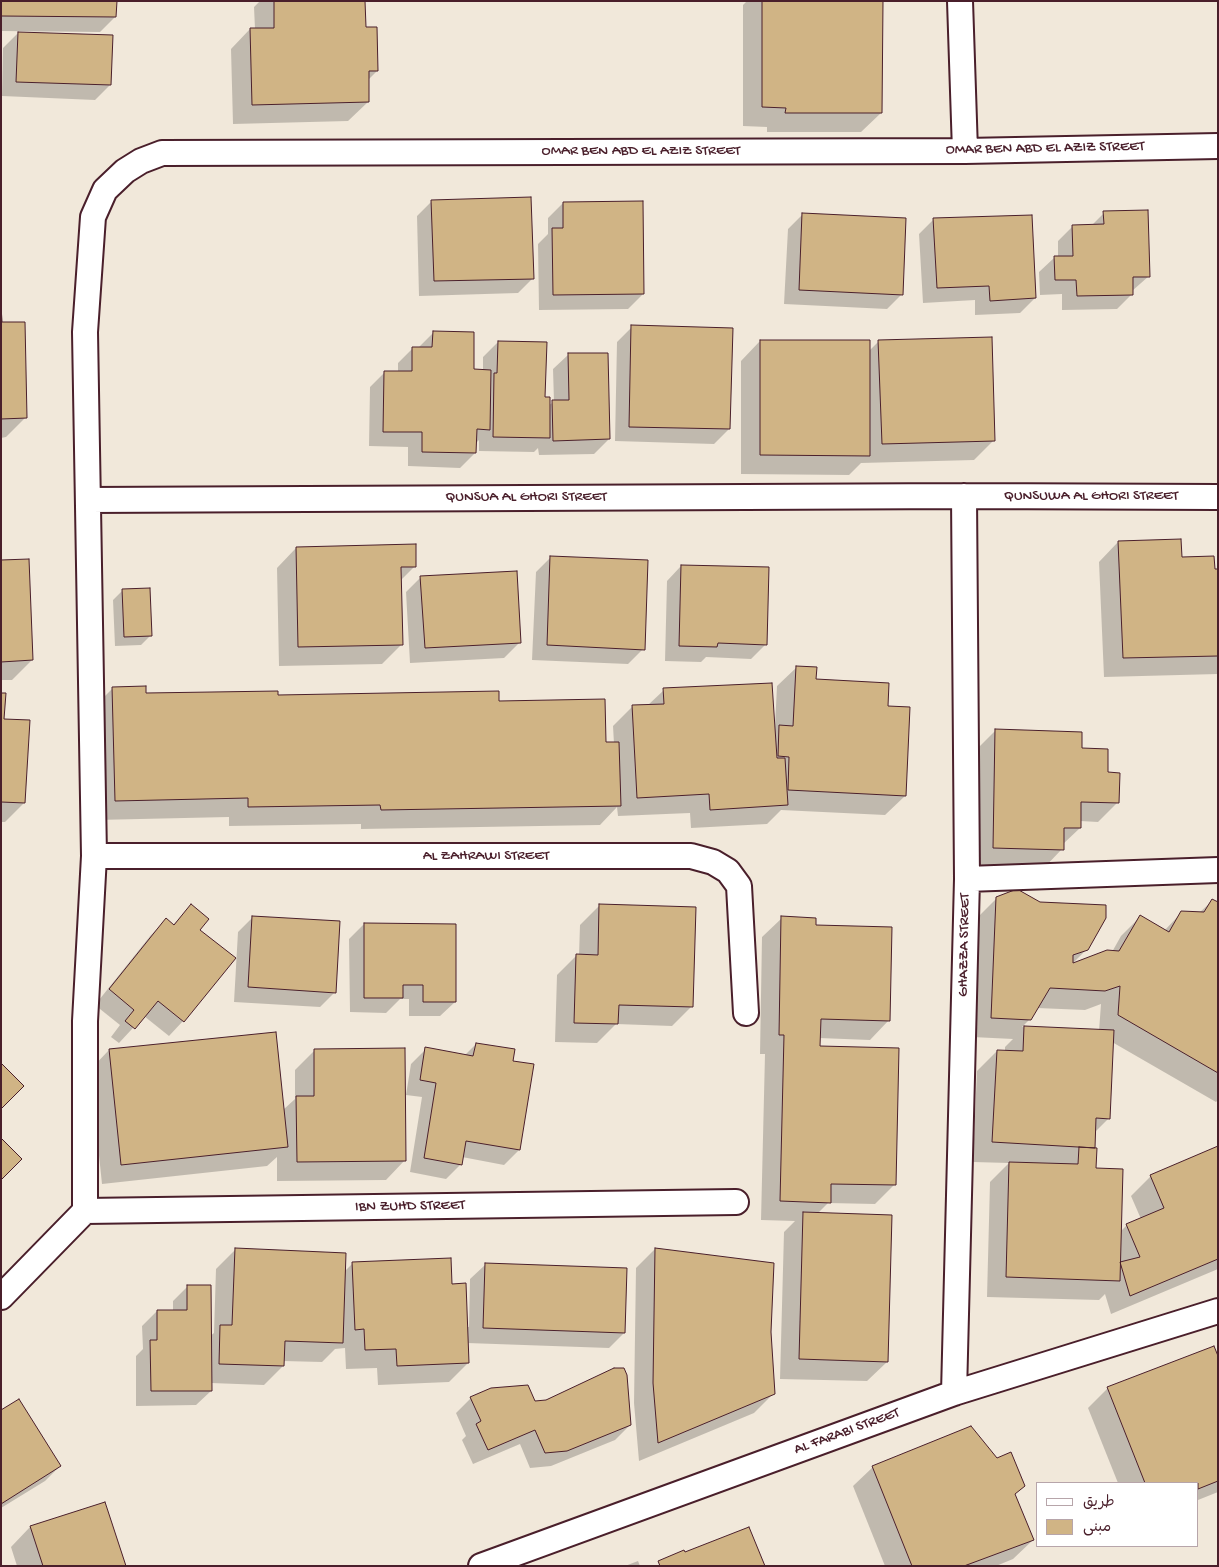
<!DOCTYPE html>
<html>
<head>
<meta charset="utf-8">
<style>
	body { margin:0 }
	#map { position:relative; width:1219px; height:1567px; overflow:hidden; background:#f1e8da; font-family:"Gochi Hand","Playpen Sans Arabic",sans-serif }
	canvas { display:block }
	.frame { position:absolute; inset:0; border:2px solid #4a1f2b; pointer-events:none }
	.legend { position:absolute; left:1036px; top:1482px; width:162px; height:65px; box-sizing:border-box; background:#fff; border:1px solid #b7a5aa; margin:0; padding:6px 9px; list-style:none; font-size:15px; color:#4a1f2b }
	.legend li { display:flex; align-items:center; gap:10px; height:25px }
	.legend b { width:25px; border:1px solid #b7a5aa }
</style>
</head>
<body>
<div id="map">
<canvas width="1219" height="1567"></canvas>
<div class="frame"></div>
<ul class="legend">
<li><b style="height:6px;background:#fff"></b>طريق</li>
<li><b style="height:14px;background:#d0b485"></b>مبنى</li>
</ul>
</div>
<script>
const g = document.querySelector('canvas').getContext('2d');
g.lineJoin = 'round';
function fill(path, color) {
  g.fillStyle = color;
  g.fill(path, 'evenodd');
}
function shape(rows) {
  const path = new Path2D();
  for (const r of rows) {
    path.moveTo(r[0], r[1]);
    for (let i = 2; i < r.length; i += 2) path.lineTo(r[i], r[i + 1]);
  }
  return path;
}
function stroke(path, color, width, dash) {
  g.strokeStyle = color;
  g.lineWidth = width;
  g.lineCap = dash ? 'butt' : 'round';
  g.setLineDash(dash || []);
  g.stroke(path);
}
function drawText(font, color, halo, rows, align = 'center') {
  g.font = font + ' "Gochi Hand",sans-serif';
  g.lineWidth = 5;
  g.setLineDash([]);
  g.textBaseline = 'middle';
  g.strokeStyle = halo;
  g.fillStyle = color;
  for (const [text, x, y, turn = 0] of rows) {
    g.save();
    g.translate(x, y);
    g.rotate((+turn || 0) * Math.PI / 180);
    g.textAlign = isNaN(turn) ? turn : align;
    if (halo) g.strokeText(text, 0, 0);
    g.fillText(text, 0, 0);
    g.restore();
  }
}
const shadow = shape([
	[1,1,115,17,100,32,1,31],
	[260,1,364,1,364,28,377,71,368,80,368,102,348,121,233,124,231,49,250,29,255,29,254,7],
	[747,1,881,1,881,113,861,132,767,132,767,127,743,126,743,5],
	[18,33,110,85,95,100,2,96,3,48],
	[432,201,533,278,518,293,419,296,417,216],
	[563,203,643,294,628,309,539,310,538,244,548,234,548,218],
	[1104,213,1149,276,1132,291,1132,294,1117,309,1062,310,1062,294,1040,295,1039,272,1054,258,1058,257,1058,241,1073,226,1091,226],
	[803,214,902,294,887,309,784,304,788,229],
	[934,219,1035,298,1020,313,975,315,975,300,923,303,919,234],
	[1,323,25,418,6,437,1,438],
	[632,327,729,429,714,444,615,441,617,342],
	[433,333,472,370,483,371,483,357,498,342,549,405,554,402,553,369,568,355,609,439,594,454,539,455,538,448,534,452,479,451,479,440,475,444,475,453,460,468,408,466,408,447,369,446,370,387,385,372,398,372,398,363,413,348,418,348],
	[760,341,869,351,879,341,994,440,974,460,861,463,849,475,741,474,741,361],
	[1118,542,1181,558,1214,570,1218,570,1218,674,1104,677,1099,562],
	[296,548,415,566,400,581,402,644,382,664,279,666,277,568],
	[551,557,643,649,628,664,532,660,536,572],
	[1,561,32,660,12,680,1,680],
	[681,566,766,644,751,659,706,657,701,662,665,661,667,581],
	[421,577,519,643,504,658,410,663,406,592],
	[123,590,151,635,141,645,115,646,113,600],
	[797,667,815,680,887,707,905,796,885,815,781,810,767,824,691,828,690,813,618,816,617,807,600,825,361,829,361,824,229,826,229,817,96,820,93,708,113,688,145,695,277,696,498,702,605,744,614,744,613,726,632,707,647,706,664,690,775,726,777,686],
	[1,694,3,720,24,803,5,822,1,822],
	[996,730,1106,773,1118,802,1098,822,1080,821,1080,828,1062,845,1062,849,1043,869,974,867,976,750],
	[997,898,1087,949,1070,966,1112,952,1121,936,1140,917,1164,931,1182,912,1199,913,1212,901,1218,904,1218,1100,1216,1102,1112,1042,1109,1118,1094,1133,1095,1170,1120,1232,1127,1225,1141,1219,1131,1196,1151,1176,1218,1148,1218,1269,1111,1314,1105,1294,1099,1300,987,1297,990,1182,1009,1163,973,1162,977,1071,997,1051,1005,1052,1005,1047,1013,1039,972,1037,977,918],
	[1101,1004,1099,1031,1022,1027,1030,1019,1037,1008,1085,1010],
	[191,905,199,930,183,1021,169,1036,144,1016,119,1043,111,1037,120,1025,95,1005,151,935,166,920,173,925],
	[600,905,691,1007,672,1026,616,1024,597,1043,555,1042,557,975,576,956,579,956,580,925],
	[253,917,335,992,320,1007,234,1002,238,932],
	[782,918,815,926,889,1020,870,1040,819,1038,819,1047,894,1185,875,1204,828,1203,818,1213,887,1362,867,1381,780,1379,784,1232,795,1221,761,1220,765,1054,760,1054,762,937],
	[364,924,455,1002,440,1016,409,1016,409,999,400,999,386,1013,350,1012,349,939],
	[476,1044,512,1062,532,1065,519,1150,504,1165,462,1157,461,1164,446,1179,410,1172,422,1097,406,1095,411,1064,426,1049,464,1056],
	[109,1050,283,1110,295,1099,295,1070,314,1051,405,1160,386,1180,277,1181,277,1157,267,1166,102,1184,90,1070],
	[655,1249,770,1332,774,1393,754,1413,639,1461,634,1403,636,1268],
	[235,1250,344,1272,353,1263,451,1285,467,1327,469,1327,470,1279,485,1265,624,1333,609,1348,467,1343,468,1363,449,1382,378,1385,377,1368,346,1369,345,1348,335,1349,322,1362,283,1361,283,1366,264,1385,211,1383,211,1391,196,1405,136,1406,136,1356,143,1349,142,1326,157,1311,173,1311,173,1301,187,1287,210,1336,214,1333,216,1269],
	[1218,1359,1218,1492,1198,1500,1198,1483,1118,1483,1088,1408,1108,1388],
	[471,1398,630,1425,615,1440,551,1466,530,1468,520,1444,473,1464,462,1440,466,1436,456,1413],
	[1,1411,60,1466,45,1481,1,1508],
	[996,1459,1023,1486,1014,1495,1033,1540,1013,1559,996,1566,885,1566,853,1486,873,1467],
	[104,1504,125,1566,17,1566,11,1547,30,1527],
	[638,1561,640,1566,625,1566]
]);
const building = shape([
	[1,1,117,1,116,17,1,16,1,1],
	[274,1,365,1,366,27,377,27,378,71,369,71,369,102,252,105,250,28,274,28,274,1],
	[762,1,883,1,882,113,785,113,786,108,762,107,762,1],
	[18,32,113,35,111,85,16,82,18,32],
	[531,197,534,279,434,281,431,200,531,197],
	[643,201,644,294,553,295,552,228,563,228,563,202,643,201],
	[1148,210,1150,277,1133,277,1133,295,1077,296,1076,280,1055,280,1054,256,1073,256,1072,225,1104,224,1103,211,1148,210],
	[802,213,906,218,903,295,799,290,802,213],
	[1032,215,1036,298,990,301,989,286,937,288,933,218,1032,215],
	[1,306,2,322,25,322,27,418,1,419,1,306],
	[631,325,733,328,730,429,629,427,631,325],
	[433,331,474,332,474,369,491,370,490,430,477,429,476,453,422,452,422,432,383,432,384,371,412,371,412,347,432,347,433,331],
	[992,337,995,441,882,444,878,340,992,337],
	[760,340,870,340,870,456,760,455,760,340],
	[498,341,547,342,545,397,550,397,550,438,493,437,494,373,497,373,498,341],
	[568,353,608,353,610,439,553,441,552,400,569,400,568,353],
	[1181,539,1182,557,1214,556,1215,569,1218,569,1218,656,1123,658,1118,541,1181,539],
	[416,544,416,567,401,567,403,645,298,647,296,547,416,544],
	[550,556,648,560,645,650,547,645,550,556],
	[29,559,33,660,1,662,1,560,29,559],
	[681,565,769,567,767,645,718,643,717,647,679,646,681,565],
	[517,571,521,643,425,648,420,576,517,571],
	[150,588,152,636,124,637,122,589,150,588],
	[796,666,817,667,816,679,889,683,888,706,910,707,906,796,788,790,789,757,778,756,779,725,793,726,796,666],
	[772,683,777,758,785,758,788,805,710,810,709,794,637,798,632,705,664,704,663,688,772,683],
	[146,686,146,693,278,691,278,695,499,691,499,701,605,699,606,742,619,742,621,806,381,810,380,805,248,807,248,798,115,801,112,687,146,686],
	[1,693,6,693,4,719,30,720,25,803,1,802,1,693],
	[995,729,1082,732,1082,748,1108,749,1108,772,1120,773,1119,803,1081,802,1081,828,1064,828,1064,850,993,848,995,729],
	[1017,889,1040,902,1106,905,1106,918,1088,950,1073,955,1073,963,1107,950,1119,951,1140,915,1169,932,1181,911,1204,912,1212,899,1218,902,1218,1073,1118,1015,1120,986,1105,991,1050,988,1031,1020,991,1018,996,897,1017,889],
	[191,904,209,919,200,930,236,958,184,1022,158,1001,135,1029,125,1021,134,1010,109,989,166,918,174,925,191,904],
	[599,904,696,907,693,1007,619,1005,618,1024,574,1023,576,954,598,955,599,904],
	[252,916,340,921,336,993,248,987,252,916],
	[781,916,816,918,816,925,892,927,890,1021,821,1019,820,1046,899,1048,896,1185,831,1184,831,1203,780,1201,784,1035,779,1035,781,916],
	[364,923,456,924,456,1002,423,1002,423,985,403,985,403,998,364,998,364,923],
	[1024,1026,1114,1030,1110,1119,1096,1118,1095,1148,992,1142,997,1050,1023,1051,1024,1026],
	[276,1032,288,1147,121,1165,109,1049,276,1032],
	[476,1043,515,1049,513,1061,534,1064,520,1150,466,1141,462,1165,424,1158,436,1083,420,1080,425,1047,473,1056,476,1043],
	[405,1048,406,1161,297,1162,296,1096,314,1096,314,1049,405,1048],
	[1,1063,24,1086,1,1109,1,1063],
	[1,1138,22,1159,1,1180,1,1138],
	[1218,1146,1218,1259,1130,1296,1120,1262,1140,1257,1126,1224,1164,1208,1150,1175,1218,1146],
	[1079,1147,1097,1148,1096,1168,1123,1169,1120,1281,1006,1277,1009,1162,1078,1164,1079,1147],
	[803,1212,892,1215,888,1362,799,1359,803,1212],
	[235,1248,346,1253,343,1343,285,1341,284,1366,219,1364,220,1325,232,1325,235,1248],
	[655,1248,774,1263,771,1332,775,1394,658,1443,653,1383,655,1248],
	[451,1258,452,1284,466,1283,469,1363,397,1366,396,1349,365,1350,364,1329,355,1330,352,1262,451,1258],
	[485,1263,627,1268,625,1333,483,1328,485,1263],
	[187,1285,211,1285,212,1391,151,1391,150,1340,157,1340,157,1310,187,1310,187,1285],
	[1214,1346,1218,1356,1218,1481,1198,1489,1198,1483,1145,1483,1107,1387,1214,1346],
	[614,1368,624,1368,627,1375,631,1425,567,1451,545,1453,535,1430,488,1450,476,1424,481,1421,470,1397,491,1388,528,1385,535,1401,546,1400,614,1368],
	[19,1399,61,1466,1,1504,1,1410,19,1399],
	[971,1426,997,1458,1011,1452,1025,1486,1015,1494,1034,1540,964,1566,912,1566,872,1466,971,1426],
	[105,1502,126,1566,43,1566,30,1526,105,1502],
	[749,1527,765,1566,660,1566,658,1561,684,1550,685,1552,749,1527]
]);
const street = shape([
	[960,1,965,151],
	[88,500,964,496,1218,497],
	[94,856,691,856,713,862,728,871,739,886,746,1013],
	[967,879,1218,870],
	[85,1211,736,1202],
	[1,1297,85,1211,85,1021,94,856,85,332,93,217,105,190,125,171,141,161,162,153,965,151,1218,146],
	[954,1393,967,879,964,496],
	[481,1566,954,1393,1218,1311]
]);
const streetNames = [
	["OMAR BEN ABD EL AZIZ STREET",1045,149,-1],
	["OMAR BEN ABD EL AZIZ STREET",641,152],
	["QUNSUWA AL GHORI STREET",1091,497],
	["QUNSUA AL GHORI STREET",526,498],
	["AL ZAHRAWI STREET",486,857],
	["GHAZZA STREET",965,945,-89],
	["IBN ZUHD STREET",410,1207,-1],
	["AL FARABI STREET",847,1432,-20]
];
fill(shadow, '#0003');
fill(building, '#d0b485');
stroke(building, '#4a1f2b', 1);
stroke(street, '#4a1f2b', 28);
stroke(street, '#fff', 24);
drawText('15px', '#4a1f2b', '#fff', streetNames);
</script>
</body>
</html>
